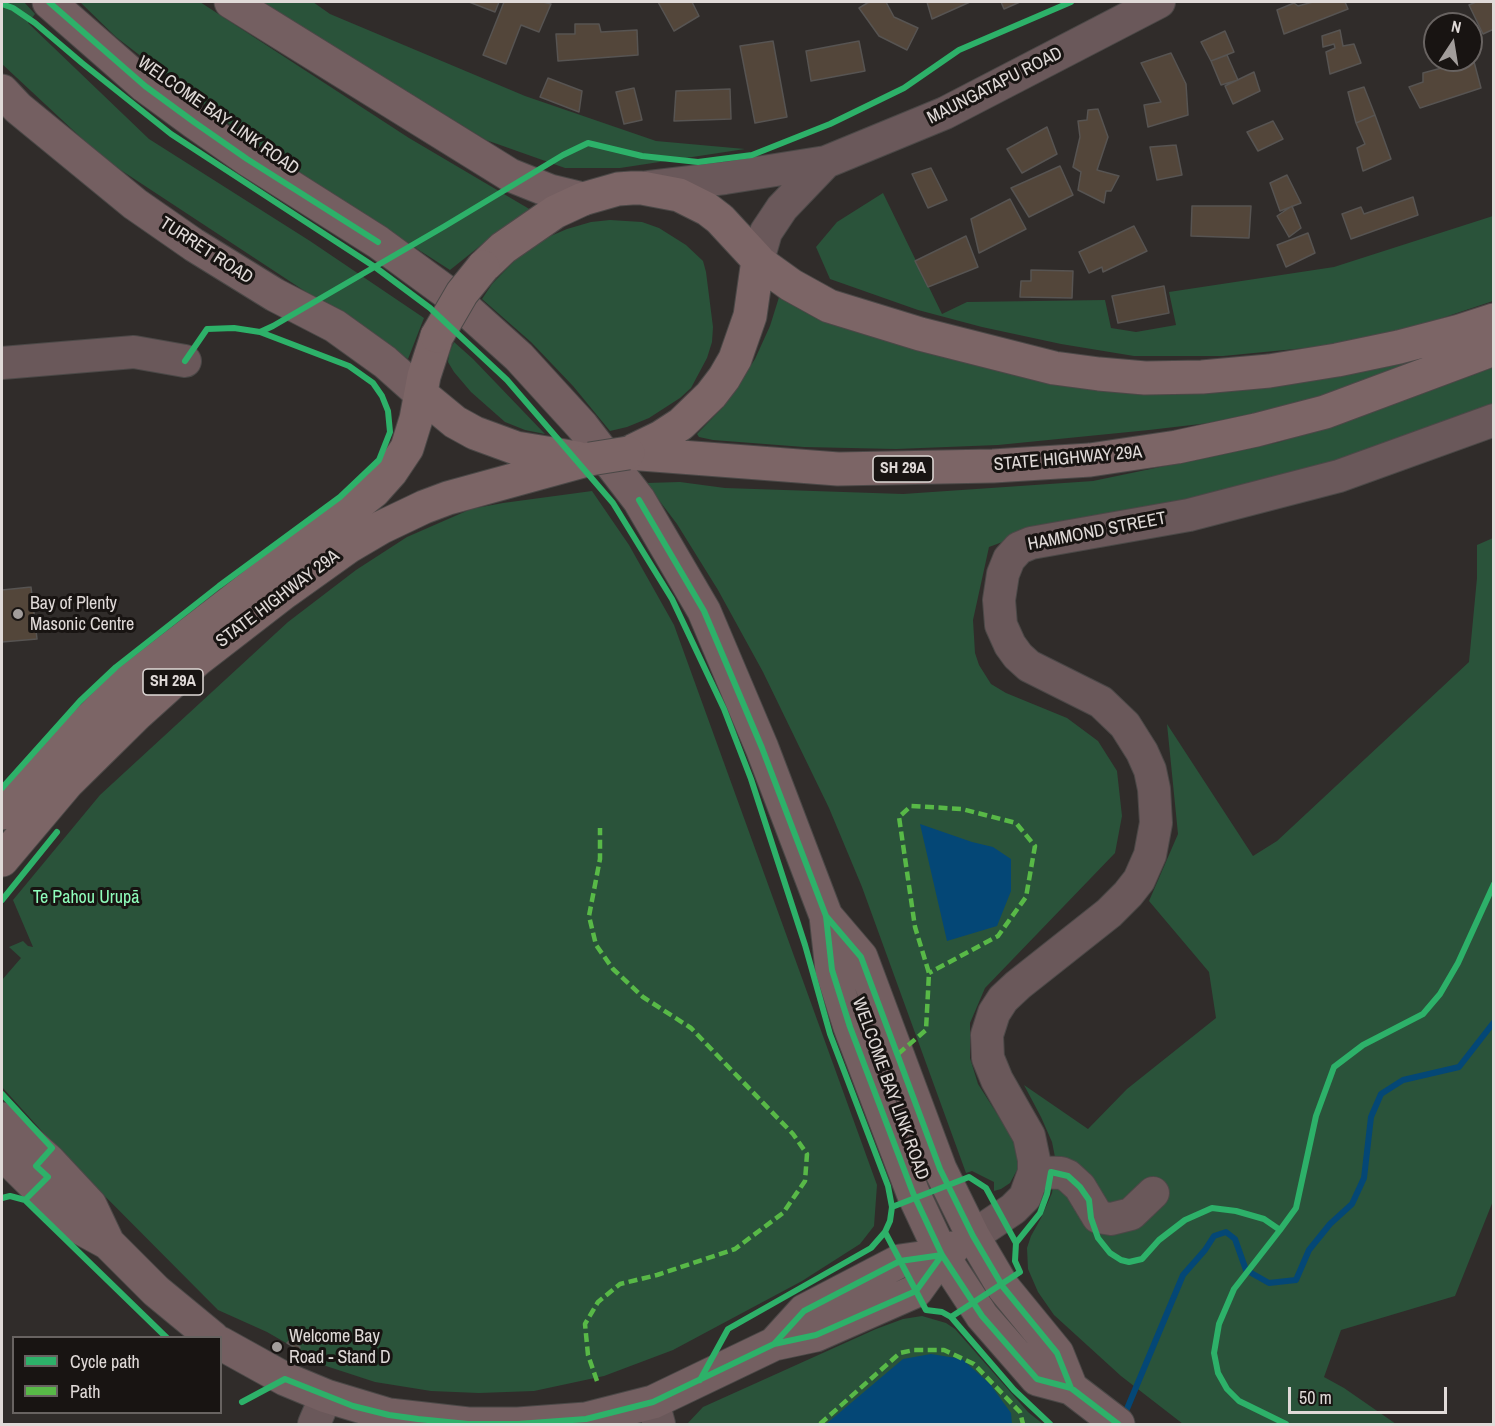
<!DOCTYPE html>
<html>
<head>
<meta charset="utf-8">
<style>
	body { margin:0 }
	#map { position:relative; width:1495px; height:1426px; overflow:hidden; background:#302c2a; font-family:"Archivo Narrow",sans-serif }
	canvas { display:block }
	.frame { position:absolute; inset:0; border:3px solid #e0dad8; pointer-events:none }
	.legend { position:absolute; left:12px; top:1336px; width:210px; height:78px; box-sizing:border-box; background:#181412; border:2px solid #686361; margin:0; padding:8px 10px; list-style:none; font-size:18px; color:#e0dad8 }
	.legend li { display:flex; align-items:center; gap:12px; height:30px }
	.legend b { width:30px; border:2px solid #686361 }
	.north { position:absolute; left:1423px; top:12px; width:60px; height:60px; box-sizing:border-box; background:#181412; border:2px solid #686361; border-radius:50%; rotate:12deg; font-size:16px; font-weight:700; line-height:24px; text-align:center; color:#e0dad8 }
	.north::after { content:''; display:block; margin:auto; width:21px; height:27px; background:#a29d9b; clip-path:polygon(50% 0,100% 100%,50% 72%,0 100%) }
	.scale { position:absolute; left:1288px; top:1387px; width:159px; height:27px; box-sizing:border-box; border:3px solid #e0dad8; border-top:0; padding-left:8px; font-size:18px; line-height:21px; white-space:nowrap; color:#e0dad8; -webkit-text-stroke:4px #181412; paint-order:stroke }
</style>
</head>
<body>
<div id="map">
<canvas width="1495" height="1426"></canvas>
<div class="frame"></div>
<ul class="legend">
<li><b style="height:8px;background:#2db169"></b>Cycle path</li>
<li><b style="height:8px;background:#58b947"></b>Path</li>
</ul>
<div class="north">N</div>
<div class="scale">50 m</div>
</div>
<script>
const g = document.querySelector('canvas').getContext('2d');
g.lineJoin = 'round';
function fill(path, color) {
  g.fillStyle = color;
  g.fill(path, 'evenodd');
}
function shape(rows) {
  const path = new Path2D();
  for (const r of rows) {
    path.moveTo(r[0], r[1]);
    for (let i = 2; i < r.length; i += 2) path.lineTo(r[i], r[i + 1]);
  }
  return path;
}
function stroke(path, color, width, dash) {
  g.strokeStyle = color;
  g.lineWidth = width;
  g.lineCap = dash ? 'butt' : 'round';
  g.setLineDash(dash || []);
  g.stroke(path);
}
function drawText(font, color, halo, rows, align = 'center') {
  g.font = font + ' "Archivo Narrow",sans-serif';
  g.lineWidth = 6;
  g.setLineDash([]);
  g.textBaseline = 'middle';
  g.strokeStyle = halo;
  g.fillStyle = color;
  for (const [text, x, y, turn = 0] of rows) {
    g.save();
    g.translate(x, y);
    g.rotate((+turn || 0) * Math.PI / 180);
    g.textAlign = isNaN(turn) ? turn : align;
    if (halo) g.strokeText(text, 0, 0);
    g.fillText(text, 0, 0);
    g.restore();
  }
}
const green = shape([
	[2,2,24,2,35,14,28,23,149,139,310,241,424,318,408,359,104,159,2,64],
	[80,2,200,2,409,138,531,210,490,238,450,270,263,150,116,37],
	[261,2,313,2,330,14,525,96,656,141,745,149,620,168,565,168,486,140],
	[883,193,942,314,967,302,1105,300,1111,328,1136,332,1176,325,1169,292,1334,267,1493,216,1493,301,1412,328,1326,346,1223,356,1134,356,1061,344,982,327,918,310,830,279,816,247,837,222],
	[610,220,642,222,659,228,686,245,703,261,706,272,713,327,712,342,707,358,691,388,680,398,649,418,627,427,610,431,573,386,531,342,482,299,492,284,517,258,546,238,567,229,591,222],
	[780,294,1050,378,1493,338,1269,416,1149,430,998,445,896,449,804,447,713,440,699,437,697,434,724,406,755,359,770,326],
	[454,342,473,359,545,434,525,430,505,422,471,392,454,372,448,362,449,353],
	[1493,363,1493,406,1440,431,1196,506,1021,535,989,547,973,620,975,653,979,665,991,684,1006,693,1067,718,1098,741,1117,771,1122,816,1115,853,985,988,970,1023,970,1058,978,1084,1017,1145,1017,1170,1010,1183,1001,1189,994,1191,994,1182,972,1171,966,1173,862,887,829,808,763,672,718,590,677,524,646,483,680,482,725,488,903,494,1093,481,1280,442,1450,383],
	[592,491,629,545,674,625,877,1185,874,1226,860,1244,802,1281,673,1350,604,1376,534,1391,479,1393,431,1391,375,1382,326,1366,267,1332,218,1310,58,1149,2,1087,2,980,21,958,9,947,23,941,28,946,33,947,13,900,100,795,288,622,356,570,407,537,471,509,503,503],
	[1493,538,1493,1201,1455,1296,1341,1330,1324,1377,1344,1388,1396,1424,1183,1424,1121,1376,1054,1315,1038,1292,1028,1269,1027,1248,1031,1236,1041,1218,1052,1193,1056,1162,1052,1142,1041,1117,1024,1085,1088,1129,1127,1089,1216,1018,1209,972,1149,901,1178,834,1167,724,1253,856,1277,841,1469,662,1477,578,1477,545],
	[922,1316,946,1323,955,1329,1028,1412,1043,1424,687,1424,703,1407,876,1329,903,1319]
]);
const water = shape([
	[920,824,972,842,993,847,1011,859,1011,891,997,926,947,941],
	[931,1354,962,1359,990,1384,1011,1413,1012,1424,826,1424,903,1359]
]);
const stream = shape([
	[1124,1416,1183,1275,1205,1250,1214,1236,1226,1232,1235,1239,1246,1270,1269,1283,1296,1280,1309,1250,1330,1224,1352,1204,1364,1178,1371,1117,1381,1094,1403,1080,1459,1067,1494,1022]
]);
const building = shape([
	[469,2,499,2,495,12,469,2],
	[504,2,543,2,551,4,539,32,521,25,506,64,483,55,504,2],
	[658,2,692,2,699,16,674,31,658,2],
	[869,2,886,2,894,17,918,28,907,50,879,36,859,8,869,2],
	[927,2,970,2,932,19,927,2],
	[1001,2,1020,2,1004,9,1001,2],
	[1313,2,1345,2,1348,9,1284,34,1277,10,1294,3,1298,6,1313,2],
	[1476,2,1494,2,1494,29,1483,34,1469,5,1476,2],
	[575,24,599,24,601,32,637,30,638,55,558,61,556,34,575,34,575,24],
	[1340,30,1343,46,1354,44,1361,63,1330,74,1326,52,1335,48,1334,44,1323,47,1322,36,1340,30],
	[1225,31,1234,52,1211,61,1201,42,1225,31],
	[773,41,787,117,755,123,740,46,773,41],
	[859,41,865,71,811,81,806,51,859,41],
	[1171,53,1186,84,1188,115,1148,127,1144,105,1161,102,1141,63,1171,53],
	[1227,55,1238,80,1221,85,1211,61,1227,55],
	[1471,58,1473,58,1481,88,1420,108,1409,87,1423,82,1423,73,1471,60,1471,58],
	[1254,72,1260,91,1233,104,1225,86,1254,72],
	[548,78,582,91,579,112,540,97,548,78],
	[1364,87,1375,115,1356,123,1348,92,1364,87],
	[634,88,642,120,624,124,616,92,634,88],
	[730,89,731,119,674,121,676,91,730,89],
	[1098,109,1108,137,1097,170,1119,176,1111,191,1106,191,1104,203,1078,190,1081,172,1073,167,1080,137,1078,121,1087,120,1088,110,1098,109],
	[1375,115,1391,159,1363,171,1357,148,1365,144,1356,123,1375,115],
	[1273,121,1283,139,1258,151,1247,132,1273,121],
	[1047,127,1057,154,1022,173,1007,149,1047,127],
	[1176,145,1182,175,1157,180,1150,147,1176,145],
	[1060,166,1073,195,1029,217,1011,188,1060,166],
	[931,168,947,200,928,208,912,174,931,168],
	[1287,175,1301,203,1280,211,1270,183,1287,175],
	[1413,197,1418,215,1351,239,1342,214,1361,207,1364,214,1413,197],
	[1010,199,1026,229,979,253,971,219,1010,199],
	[1192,206,1251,206,1249,238,1191,236,1192,206],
	[1292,206,1301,228,1289,237,1277,216,1292,206],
	[1134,226,1147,251,1103,272,1102,267,1089,273,1079,252,1134,226],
	[1308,233,1315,253,1286,267,1277,245,1308,233],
	[966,236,978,267,928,287,915,261,966,236],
	[1031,270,1073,271,1072,298,1020,297,1021,281,1031,281,1031,270],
	[1164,286,1169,313,1118,323,1112,296,1164,286],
	[31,587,37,639,2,642,2,590,31,587],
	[289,1341,300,1347,299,1350,287,1343,289,1341]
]);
const minor = shape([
	[649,187,725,178,826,162,945,113,1159,2],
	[758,260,766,232,782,208,826,162],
	[2,363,134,352,185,361],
	[1034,1172,1061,1173,1068,1176,1080,1187,1098,1217,1111,1219,1131,1214,1153,1193],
	[973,1236,1013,1209,1025,1197,1034,1172,1034,1160,1029,1136,997,1080,988,1058,987,1035,994,1013,1003,999,1018,985,1109,913,1128,894,1139,880,1150,855,1156,823,1154,789,1150,770,1142,752,1125,725,1101,702,1029,666,1018,656,1010,645,1001,625,999,600,1003,574,1009,559,1019,548,1031,543,1189,515,1339,476,1494,420],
	[653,1402,659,1424],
	[314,1424,326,1396]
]);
const major = shape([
	[49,2,145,86,194,122,247,159,378,242,449,294,519,357,582,426,639,500,704,611,762,748,826,916,832,970,850,1027,913,1193,942,1255,982,1316,1037,1379,1071,1388],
	[231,2,510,175,550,191,583,199],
	[2,91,18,108,135,204,194,245,275,295,335,326,385,362,421,394],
	[826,916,861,957,940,1169,973,1236,1003,1287,1057,1353,1071,1388,1118,1424],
	[2,1119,48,1160,90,1205,108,1243],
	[2,1153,75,1225,108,1243,156,1291,213,1338],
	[220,1343,285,1379,326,1396,389,1415,468,1424,518,1424,586,1419,653,1402,774,1344,816,1335,916,1291,942,1255],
	[774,1344,804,1311,900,1261,942,1255,953,1248]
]);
const highway = shape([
	[759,262,791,285,829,306,920,334,1054,368,1099,374,1145,378,1202,377,1269,371,1337,360,1399,347,1460,331,1494,320],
	[483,267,503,248,555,212,583,199,618,189,632,188,642,188,679,195,707,209,720,219,758,260,750,316,735,359,724,378,711,395,681,424,661,437,628,453],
	[421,394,455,422,475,433,516,448,577,458],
	[628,453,838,469,993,466,1090,460,1177,447,1256,430,1325,412,1494,349],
	[2,813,49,760,125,684,354,507,374,491,391,472,407,448,416,419,424,376,437,336],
	[2,860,67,783,136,715,197,660,285,592,348,547,382,527,424,507,448,498,590,459]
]);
const highwayBridge = shape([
	[437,336,462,293,483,267],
	[590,459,628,453]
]);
const quiet = shape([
	[898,1054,926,1030,929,973,915,927,899,817,911,806,962,809,1016,823,1035,846,1026,897,998,936,929,973],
	[597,1381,588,1355,585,1324,598,1302,620,1284,657,1275,735,1249,783,1213,805,1181,807,1154,793,1134,691,1028,643,997,613,969,596,945,589,916,600,859,600,828],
	[820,1424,900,1353,914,1350,944,1350,974,1364,1020,1412,1023,1424]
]);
const cycleway = shape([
	[49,2,145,86,194,122,247,159,378,242],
	[2,4,13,8,35,23,82,63,171,134,375,267,430,308,507,380,613,503,672,599,724,709,751,779,805,945,830,1034,888,1186,892,1207,890,1221,885,1232,871,1248,728,1329,700,1380],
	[185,361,207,329,234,328,260,332],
	[639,500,704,611,762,748,826,916,832,970,850,1027,913,1193,942,1255,982,1316,1037,1379,1071,1388],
	[2,788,80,701,116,667,219,586,340,497,379,460,390,432,388,411,382,396,373,383,349,366,260,332,273,326,445,226,563,155,588,143,642,156,698,162,752,155,830,124,904,88,959,50,1071,2],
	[2,900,57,832],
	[826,916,861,957,940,1169,973,1236,1003,1287,1057,1353,1071,1388,1118,1424],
	[2,1094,52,1148,36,1166,48,1177,25,1200],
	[2,1198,10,1196,25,1200,167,1338],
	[892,1207,969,1177,986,1188,1016,1243,1040,1213,1047,1194,1051,1172,1068,1176,1080,1187,1089,1200,1091,1218,1098,1238,1110,1253,1121,1260,1129,1262,1142,1259,1159,1240,1185,1220,1212,1208,1236,1211,1264,1219,1280,1230,1296,1208,1316,1116,1334,1067,1363,1045,1423,1014,1440,994,1458,963,1494,884],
	[1280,1230,1234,1289,1219,1324,1214,1353,1218,1373,1227,1389,1239,1401,1286,1424],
	[885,1232,926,1310,942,1312,951,1317,1014,1390,1050,1424],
	[951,1317,1020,1272,1015,1261,1016,1243],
	[774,1344,804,1311,900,1261,942,1255],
	[242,1402,285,1379,353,1406,389,1415,418,1419,468,1424,518,1424,586,1419,653,1402,774,1344,816,1335,916,1291,942,1255]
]);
const markers = [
	[18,614,6,"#a29d9b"],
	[277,1347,6,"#a29d9b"]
];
const shields = [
	[903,469,60],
	[173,682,60]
];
const shieldNames = [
	["SH 29A",903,469],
	["SH 29A",173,682]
];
const streetNames = [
	["MAUNGATAPU ROAD",995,86,-27],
	["WELCOME BAY LINK ROAD",218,116,35],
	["TURRET ROAD",206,251,33],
	["STATE HIGHWAY 29A",1068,459,-5],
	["HAMMOND STREET",1097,532,-11],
	["STATE HIGHWAY 29A",278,599,-37],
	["WELCOME BAY LINK ROAD",890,1089,70]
];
const poiNames = [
	["Bay of Plenty",30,604],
	["Masonic Centre",30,625],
	["Welcome Bay",289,1337],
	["Road - Stand D",289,1358]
];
const parkNames = [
	["Te Pahou Urupā",86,898]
];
fill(green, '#2a533a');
fill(water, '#044776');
stroke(stream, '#044776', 6);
fill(building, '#53463a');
stroke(building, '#575452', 1.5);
stroke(minor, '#4b4847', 34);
stroke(major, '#4b4847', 35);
stroke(highway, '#4b4847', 35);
stroke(minor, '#6a585a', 32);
stroke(major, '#745f61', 33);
stroke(highway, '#7c6566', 33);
stroke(highwayBridge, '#4b4847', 35, []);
stroke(highwayBridge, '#7c6566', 33);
stroke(quiet, '#58b947', 4.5, [9, 4.5]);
stroke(cycleway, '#2db169', 6);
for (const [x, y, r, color] of markers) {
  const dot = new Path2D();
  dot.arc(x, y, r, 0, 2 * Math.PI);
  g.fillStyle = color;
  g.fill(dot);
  stroke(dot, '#181412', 2);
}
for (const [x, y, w] of shields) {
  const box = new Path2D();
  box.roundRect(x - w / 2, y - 13, w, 26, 4.5);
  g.fillStyle = '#181412';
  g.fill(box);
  stroke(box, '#e0dad8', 1.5);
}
drawText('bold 16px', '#e0dad8', null, shieldNames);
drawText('18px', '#e0dad8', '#181412', streetNames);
drawText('18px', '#e0dad8', '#181412', poiNames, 'left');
drawText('18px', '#8ffdbb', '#181412', parkNames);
</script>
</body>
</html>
